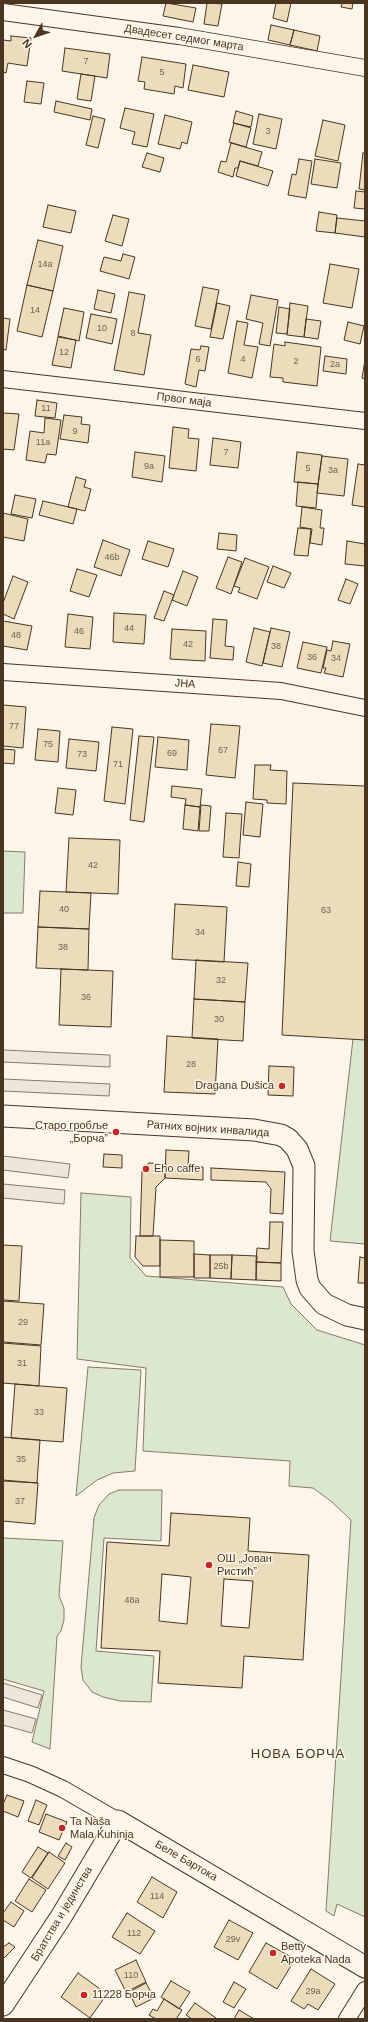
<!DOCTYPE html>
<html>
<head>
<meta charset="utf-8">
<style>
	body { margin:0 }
	#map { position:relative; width:368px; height:2022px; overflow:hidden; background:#fbf6e9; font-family:Helvetica,sans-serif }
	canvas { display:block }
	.frame { position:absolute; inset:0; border:4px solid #4a3520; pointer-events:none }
	.north { position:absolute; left:16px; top:16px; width:40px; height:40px; -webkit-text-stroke:3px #fbf6e9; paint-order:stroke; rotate:230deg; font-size:11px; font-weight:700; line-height:16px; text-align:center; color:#4a3520 }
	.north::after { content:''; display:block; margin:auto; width:14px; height:18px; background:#4a3520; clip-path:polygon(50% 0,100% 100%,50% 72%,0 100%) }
</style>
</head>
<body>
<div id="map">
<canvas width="368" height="2022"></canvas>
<div class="frame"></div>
<div class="north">N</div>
</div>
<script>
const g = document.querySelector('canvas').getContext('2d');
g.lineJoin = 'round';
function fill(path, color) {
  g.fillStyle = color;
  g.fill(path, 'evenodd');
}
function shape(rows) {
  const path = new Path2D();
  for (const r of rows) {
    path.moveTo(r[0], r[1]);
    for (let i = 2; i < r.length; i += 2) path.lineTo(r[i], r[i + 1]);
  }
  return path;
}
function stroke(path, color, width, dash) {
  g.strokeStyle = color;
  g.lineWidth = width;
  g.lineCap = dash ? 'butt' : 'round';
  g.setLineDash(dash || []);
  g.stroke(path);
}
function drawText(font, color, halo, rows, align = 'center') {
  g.font = font + ' Helvetica,sans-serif';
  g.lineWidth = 3;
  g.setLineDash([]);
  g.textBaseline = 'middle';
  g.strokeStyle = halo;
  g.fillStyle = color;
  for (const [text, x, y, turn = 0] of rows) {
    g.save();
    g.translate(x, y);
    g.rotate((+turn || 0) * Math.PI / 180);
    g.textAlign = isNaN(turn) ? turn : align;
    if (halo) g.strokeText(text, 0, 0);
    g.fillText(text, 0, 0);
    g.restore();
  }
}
const green = shape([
	[3,851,25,852,23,913,3,913,3,851],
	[353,1039,365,1039,365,1244,330,1241,353,1039],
	[81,1193,131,1197,130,1258,146,1276,283,1287,291,1304,317,1330,365,1345,365,1917,337,1904,334,1916,326,1911,351,1520,332,1502,313,1488,289,1486,290,1461,143,1451,146,1368,77,1359,81,1193],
	[88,1367,141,1370,135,1471,113,1473,97,1480,76,1496,88,1367],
	[119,1490,162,1490,161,1541,104,1538,96,1651,154,1656,151,1702,120,1701,103,1697,92,1692,83,1680,81,1667,94,1518,99,1505,109,1494,119,1490],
	[3,1538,63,1541,59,1596,64,1608,64,1620,61,1631,57,1636,50,1749,32,1742,44,1691,3,1679,3,1538]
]);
const parking = shape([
	[3,1050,110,1055,110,1067,3,1062,3,1050],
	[3,1079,110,1084,109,1096,3,1091,3,1079],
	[3,1156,70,1164,68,1178,3,1170,3,1156],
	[3,1184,65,1190,64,1204,3,1198,3,1184],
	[3,1683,42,1695,38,1708,3,1697,3,1683],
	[3,1710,36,1719,32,1733,3,1725,3,1710]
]);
const building = shape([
	[166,3,196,8,193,22,163,16,166,3],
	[207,3,222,4,218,26,204,24,207,3],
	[276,3,291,3,287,22,273,18,276,3],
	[342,3,353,3,352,9,341,7,342,3],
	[271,25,294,30,290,45,268,40,271,25],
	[294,30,320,36,317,51,290,45,294,30],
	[11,36,31,38,27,66,8,63,6,73,3,72,3,40,11,41,11,36],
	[65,48,110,54,107,78,62,71,65,48],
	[142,57,186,64,183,88,175,86,174,94,144,89,145,82,138,81,142,57],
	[193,65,229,72,224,97,188,90,193,65],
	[81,74,95,76,91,101,77,99,81,74],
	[27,81,44,83,41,104,24,102,27,81],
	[56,101,92,109,90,120,54,112,56,101],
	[125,108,154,114,147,147,132,144,135,132,120,128,125,108],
	[236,111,253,116,251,127,233,123,236,111],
	[259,114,282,119,276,149,253,144,259,114],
	[165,115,192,122,187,144,182,142,180,149,158,144,165,115],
	[93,116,105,119,98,148,86,145,93,116],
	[323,120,345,125,338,161,315,156,323,120],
	[234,123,251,128,246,147,229,142,234,123],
	[231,143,262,152,258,166,240,161,238,168,235,168,233,177,218,172,221,161,226,162,231,143],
	[147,153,164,158,160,172,142,167,147,153],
	[363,153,365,153,365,190,359,189,363,153],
	[299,159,312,161,306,198,288,195,292,174,296,175,299,159],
	[315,159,341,163,337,188,311,184,315,159],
	[240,161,273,171,268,186,236,176,240,161],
	[356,191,365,192,365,209,354,208,356,191],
	[48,205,76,211,71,233,43,227,48,205],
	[319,212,337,215,335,233,316,231,319,212],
	[113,215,129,219,122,246,105,241,113,215],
	[337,218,365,221,365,237,335,233,337,218],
	[38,240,63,246,53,291,27,285,38,240],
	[123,254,135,257,129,279,100,271,104,257,121,261,123,254],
	[330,264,359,269,352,308,323,303,330,264],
	[27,285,53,291,42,337,17,331,27,285],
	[203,287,219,290,211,329,195,326,203,287],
	[98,290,115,294,111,313,94,309,98,290],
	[129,292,145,295,138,333,151,335,144,375,114,370,129,292],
	[251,295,278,300,270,346,259,344,263,323,246,319,251,295],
	[217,303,230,306,223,339,210,337,217,303],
	[290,303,308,306,304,337,287,335,290,303],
	[279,307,290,309,287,334,276,333,279,307],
	[64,308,84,312,79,341,58,336,64,308],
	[91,314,117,319,112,344,86,338,91,314],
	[3,318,10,319,6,350,3,349,3,318],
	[306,319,321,321,318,339,304,337,306,319],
	[237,321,248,323,244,345,258,347,252,378,228,373,237,321],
	[348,322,364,326,360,344,344,340,348,322],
	[58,337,76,340,71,368,52,365,58,337],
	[285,342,321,347,317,386,283,382,283,378,270,377,274,344,285,346,285,342],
	[201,346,209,347,205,371,199,370,196,387,185,384,191,349,200,350,201,346],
	[325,356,347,359,346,374,323,371,325,356],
	[365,360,365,379,362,378,365,360],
	[37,400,57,403,55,418,35,416,37,400],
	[3,413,19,414,14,450,3,449,3,413],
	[64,415,82,417,81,424,90,425,88,443,60,439,64,415],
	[45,418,61,420,56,455,47,454,45,463,26,460,30,431,44,433,45,418],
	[173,427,189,429,188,438,199,439,196,471,169,468,173,427],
	[213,438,241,442,238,468,210,465,213,438],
	[135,452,165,456,162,482,132,477,135,452],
	[297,452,322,455,318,484,294,482,297,452],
	[322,456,348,459,344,496,317,493,322,456],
	[358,464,365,465,365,507,352,505,358,464],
	[76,477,86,480,84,487,91,489,85,511,68,507,76,477],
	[298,482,318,484,316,508,296,506,298,482],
	[15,495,36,499,32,518,11,514,15,495],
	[43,501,77,509,73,524,39,515,43,501],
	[302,507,322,510,320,528,324,528,322,545,310,543,312,529,300,527,302,507],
	[3,513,28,519,24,541,3,537,3,513],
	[298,528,311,529,308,556,294,555,298,528],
	[219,533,237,535,236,551,217,549,219,533],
	[103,540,130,550,121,576,94,567,103,540],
	[148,541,174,549,168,567,142,559,148,541],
	[347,541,365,544,365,566,345,564,347,541],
	[228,557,242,562,231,594,216,588,228,557],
	[245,558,269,567,257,599,238,592,240,588,234,586,245,558],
	[273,566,291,573,284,588,267,582,273,566],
	[77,569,97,575,89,597,70,591,77,569],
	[183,571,198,577,187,606,172,600,183,571],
	[13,576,28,582,14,619,3,614,3,603,13,576],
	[346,579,358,584,350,604,338,600,346,579],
	[164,591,174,595,164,621,154,618,164,591],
	[114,613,146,615,144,644,113,642,114,613],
	[68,614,93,617,90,649,65,647,68,614],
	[213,619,227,620,225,646,234,647,233,660,210,658,213,619],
	[3,621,32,626,27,650,3,646,3,621],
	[254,628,270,632,262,666,246,662,254,628],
	[271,628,290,632,282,667,263,663,271,628],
	[172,629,206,631,205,661,170,659,172,629],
	[333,641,350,644,343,677,324,673,326,668,323,668,327,650,331,651,333,641],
	[303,642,327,647,321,673,297,668,303,642],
	[3,705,26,707,23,748,3,746,3,705],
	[211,724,240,726,235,778,206,775,211,724],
	[112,727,133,729,125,804,104,801,112,727],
	[38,729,60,731,58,762,35,760,38,729],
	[139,736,154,737,144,822,130,820,139,736],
	[158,737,189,740,187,770,155,767,158,737],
	[69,739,99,742,96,771,66,768,69,739],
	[3,749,15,750,14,764,3,763,3,749],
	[255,765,271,765,270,770,287,771,286,804,267,803,267,800,253,799,255,765],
	[293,783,365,786,365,1040,282,1035,293,783],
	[172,786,202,789,200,807,185,805,186,799,171,797,172,786],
	[58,788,76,790,73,815,55,813,58,788],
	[246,802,263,804,260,837,243,835,246,802],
	[185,805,200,807,198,831,183,829,185,805],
	[201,805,211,806,209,831,199,831,201,805],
	[226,813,242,814,239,858,223,857,226,813],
	[69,838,120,840,118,894,66,892,69,838],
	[238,862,251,864,249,887,236,886,238,862],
	[40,891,91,893,89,929,38,927,40,891],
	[175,904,227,907,224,962,172,959,175,904],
	[38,927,89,929,88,970,36,968,38,927],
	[196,960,248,963,245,1002,194,999,196,960],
	[61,969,113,971,111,1027,59,1025,61,969],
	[194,999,245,1002,243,1041,192,1038,194,999],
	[167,1036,218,1039,215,1094,164,1092,167,1036],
	[269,1066,294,1067,293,1096,268,1095,269,1066],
	[166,1150,189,1151,188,1167,203,1167,203,1180,165,1178,166,1150],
	[104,1154,122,1155,122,1168,103,1167,104,1154],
	[149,1163,166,1164,165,1178,156,1187,153,1236,140,1236,142,1171,149,1163],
	[211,1168,285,1172,283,1214,270,1213,271,1189,266,1182,211,1180,211,1168],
	[270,1222,283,1222,281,1263,256,1262,257,1248,269,1249,270,1222],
	[136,1236,160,1236,160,1266,143,1266,135,1257,136,1236],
	[160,1240,194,1241,194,1277,160,1277,160,1240],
	[3,1245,22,1246,19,1301,3,1300,3,1245],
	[194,1254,210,1255,210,1278,194,1278,194,1254],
	[210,1255,232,1255,231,1279,210,1278,210,1255],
	[232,1255,257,1256,256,1280,231,1279,232,1255],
	[360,1257,365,1258,365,1283,358,1283,360,1257],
	[256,1262,281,1263,281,1281,256,1280,256,1262],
	[3,1301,44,1304,41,1345,3,1342,3,1301],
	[3,1343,41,1346,39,1386,3,1383,3,1343],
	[15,1384,67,1388,63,1442,11,1438,15,1384],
	[3,1437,40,1440,37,1483,3,1480,3,1437],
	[3,1481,38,1483,35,1524,3,1521,3,1481],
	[171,1513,250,1518,248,1551,309,1555,303,1660,244,1656,242,1688,158,1683,160,1651,101,1648,107,1542,169,1546,171,1513],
	[162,1574,191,1577,187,1624,159,1621,162,1574],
	[224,1579,253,1581,249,1628,221,1626,224,1579],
	[7,1795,24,1801,18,1817,3,1811,3,1804,7,1795],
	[36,1800,47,1805,39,1825,28,1821,36,1800],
	[46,1814,67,1822,59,1840,39,1832,46,1814],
	[66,1843,72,1847,65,1860,58,1856,66,1843],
	[38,1847,48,1853,31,1878,22,1872,38,1847],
	[49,1852,65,1863,48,1889,32,1878,49,1852],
	[152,1877,177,1892,163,1918,137,1902,152,1877],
	[29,1879,46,1890,32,1912,15,1901,29,1879],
	[11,1902,24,1911,14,1927,3,1920,3,1913,11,1902],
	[127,1913,155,1931,140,1954,112,1937,127,1913],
	[229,1920,253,1933,238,1960,214,1947,229,1920],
	[9,1943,15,1947,3,1959,3,1947,9,1943],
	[266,1943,295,1959,277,1989,249,1972,266,1943],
	[136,1960,146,1982,126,1992,115,1970,136,1960],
	[311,1969,335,1984,318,2010,308,2004,304,2009,291,2001,311,1969],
	[78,1973,107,1994,90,2018,61,1997,78,1973],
	[171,1981,190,1992,179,2009,161,1997,171,1981],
	[234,1982,246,1989,234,2008,223,2002,234,1982],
	[146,1983,154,1998,136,2007,129,1992,146,1983],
	[164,1999,182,2010,176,2019,156,2019,149,2015,153,2009,157,2011,164,1999],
	[195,2003,216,2018,216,2019,192,2019,186,2015,195,2003],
	[239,2010,254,2019,234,2019,239,2010]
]);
const minor = shape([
	[3,12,179,36,365,68],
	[3,379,365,421],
	[3,672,281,691,365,708],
	[3,1765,30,1774,63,1789,118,1821],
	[347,2019,365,1990]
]);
const tertiary = shape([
	[3,1116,254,1130,281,1135,288,1139,297,1149,304,1166,303,1251,307,1280,310,1288,324,1304,347,1315,365,1319],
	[3,2005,61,1917,118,1821,365,1967]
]);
const markers = [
	[282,1086,4,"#c62828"],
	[116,1132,4,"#c62828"],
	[146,1169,4,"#c62828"],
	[209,1565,4,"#c62828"],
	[62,1828,4,"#c62828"],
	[273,1953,4,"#c62828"],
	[84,1995,4,"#c62828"]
];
const numberNames = [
	["7",86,62],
	["5",162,73],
	["3",268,132],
	["14a",45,265],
	["14",35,311],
	["10",102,329],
	["8",133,334],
	["12",64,353],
	["6",198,360],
	["4",243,360],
	["2",296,362],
	["2a",335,365],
	["11",46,409],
	["9",75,432],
	["11a",43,443],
	["7",226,453],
	["9a",149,467],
	["5",308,469],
	["3a",333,471],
	["46b",112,558],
	["44",129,629],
	["46",79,632],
	["48",16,636],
	["42",188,645],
	["38",276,647],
	["36",312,658],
	["34",336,659],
	["77",14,727],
	["75",48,745],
	["67",223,751],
	["69",172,754],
	["73",82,755],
	["71",118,765],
	["42",93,866],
	["40",64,910],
	["63",326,911],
	["34",200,933],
	["38",63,948],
	["32",221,981],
	["36",86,998],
	["30",219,1020],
	["28",191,1065],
	["25b",221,1267],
	["29",23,1323],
	["31",22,1364],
	["33",39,1413],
	["35",21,1460],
	["37",20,1502],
	["48а",132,1601],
	["114",157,1897],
	["112",134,1934],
	["29v",233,1940],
	["110",131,1976],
	["29a",313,1992]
];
const streetNames = [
	["Двадесет седмог марта",184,38,9],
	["Првог маја",184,400,7],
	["ЈНА",185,684,4],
	["Ратних војних инвалида",208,1129,4],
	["Беле Бартока",186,1861,30],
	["Братства и јединства",62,1914,-59]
];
const poiNames = [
	["Dragana Dušica",274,1086,"right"],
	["Старо гробље",108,1126,"right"],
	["„Борча”",108,1139,"right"],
	["Eho caffe",154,1169],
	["ОШ „Јован",217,1559],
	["Ристић”",217,1572],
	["Ta Naša",70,1822],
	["Mala Kuhinja",70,1835],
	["Betty",281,1947],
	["Apoteka Nada",281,1960],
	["11228 Борча",92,1995]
];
const quarterNames = [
	["НОВА БОРЧА",298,1754]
];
fill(green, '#dce7d0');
stroke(green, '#887966', 1);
fill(parking, '#ede7d9');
stroke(parking, '#887966', 1);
fill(building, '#ecdcbc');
stroke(building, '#4a3520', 1);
stroke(minor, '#4a3520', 18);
stroke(tertiary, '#4a3520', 23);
stroke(minor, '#fbf6e9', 16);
stroke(tertiary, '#fbf6e9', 21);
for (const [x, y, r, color] of markers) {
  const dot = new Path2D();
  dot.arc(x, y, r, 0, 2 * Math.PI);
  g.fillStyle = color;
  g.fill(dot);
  stroke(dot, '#fbf6e9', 1.5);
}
drawText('9px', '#725f47', null, numberNames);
drawText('11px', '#4a3520', '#fbf6e9', streetNames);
drawText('11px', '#4a3520', '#fbf6e9', poiNames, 'left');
g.letterSpacing = '1px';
drawText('13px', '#4a3520', '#fbf6e9', quarterNames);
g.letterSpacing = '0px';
</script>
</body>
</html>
